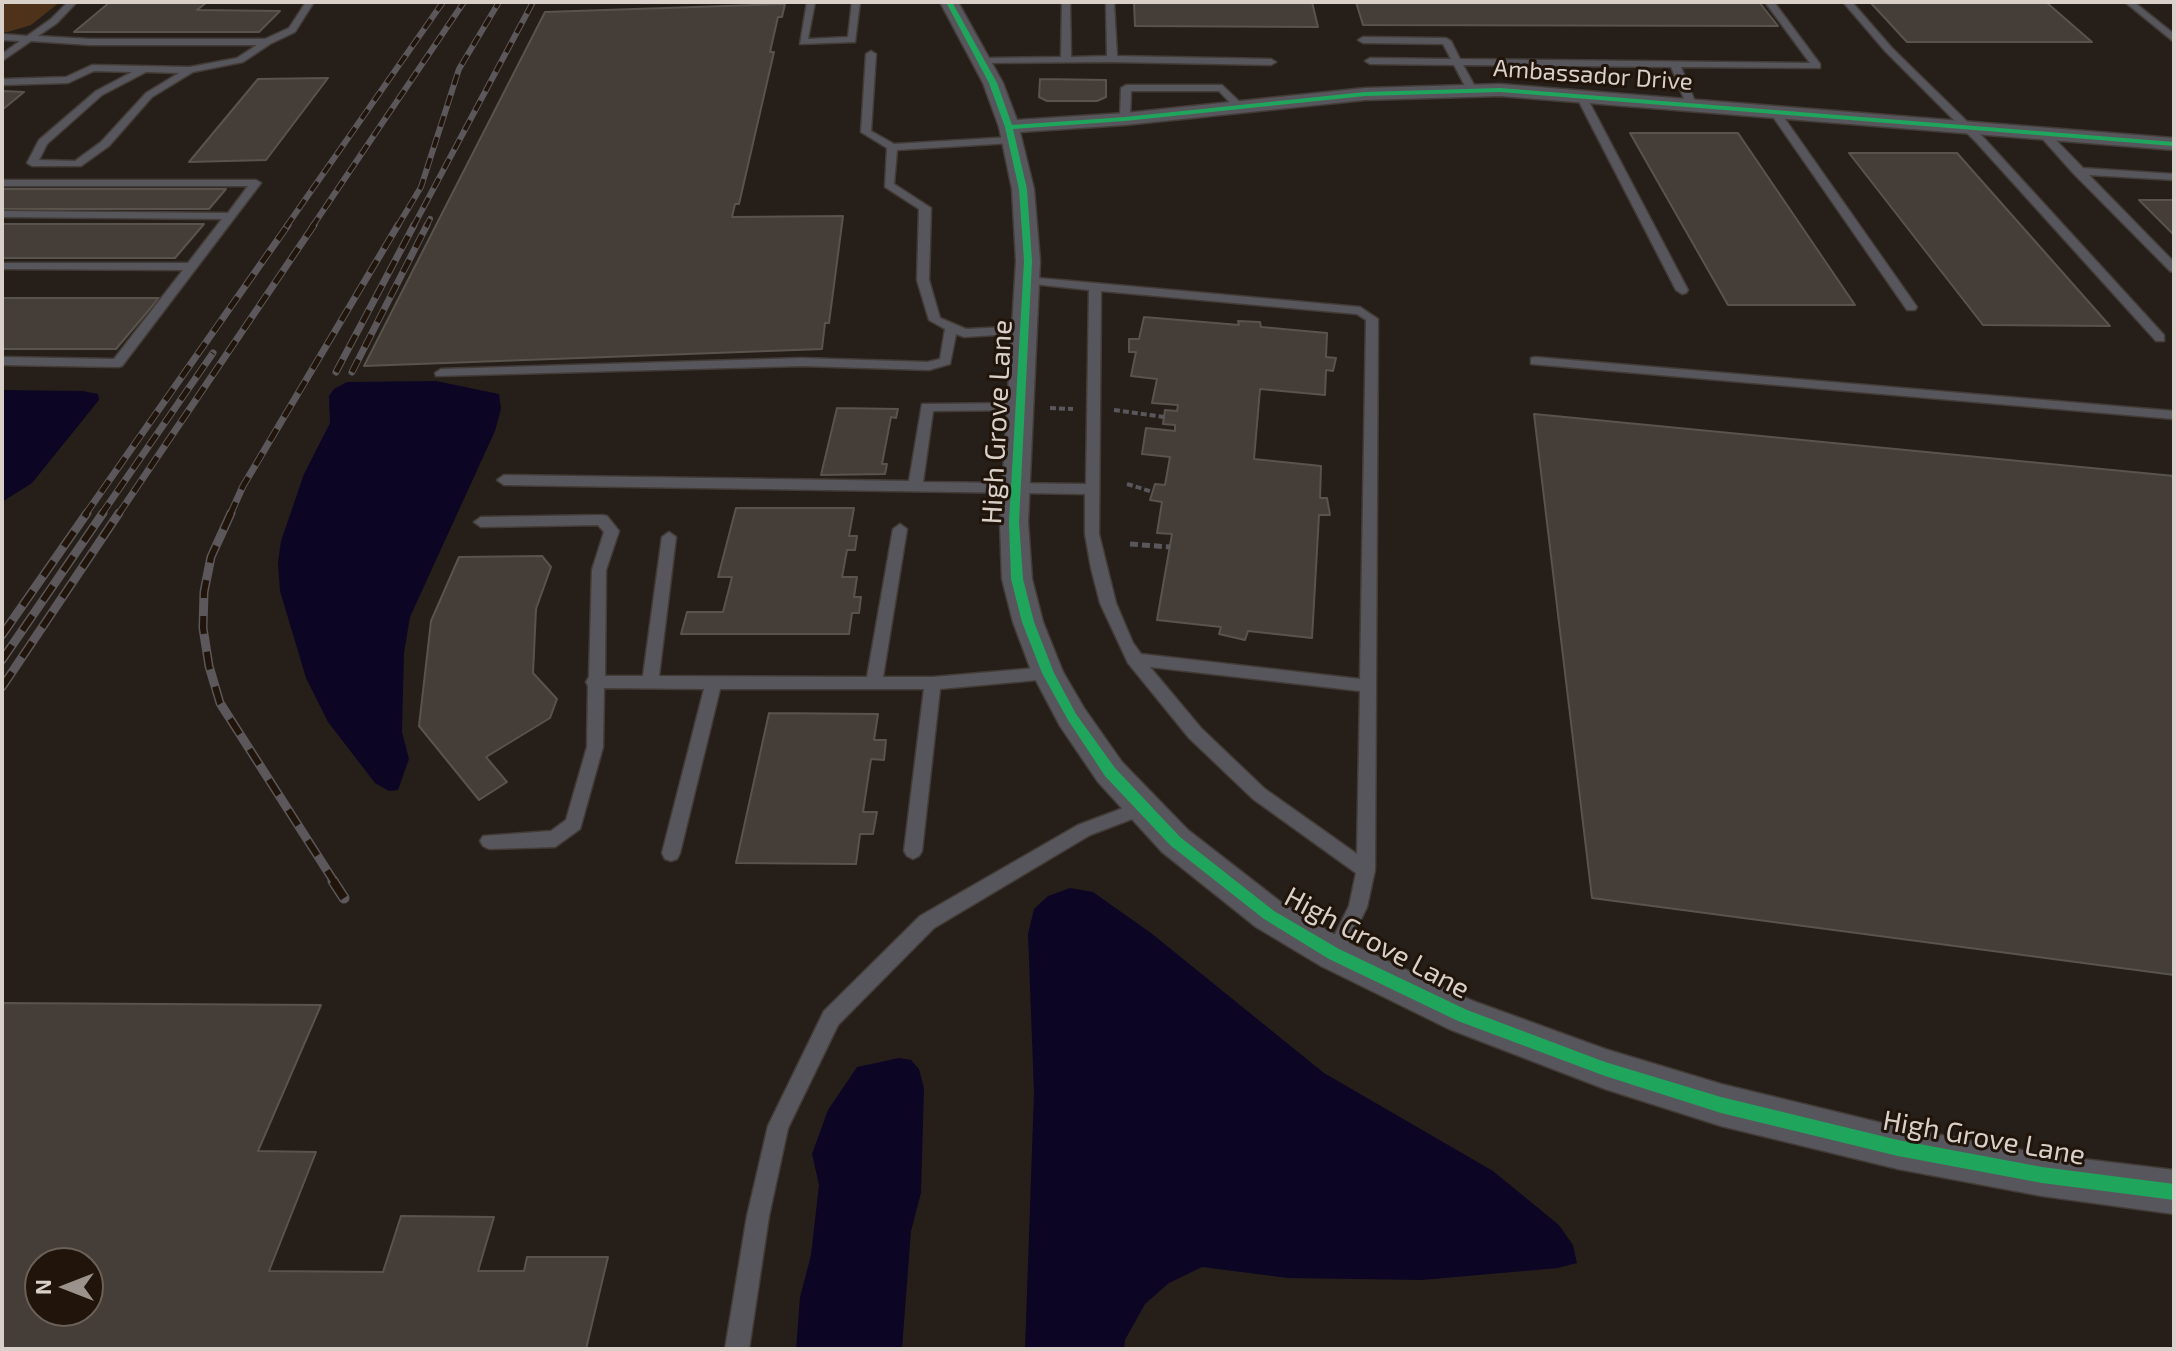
<!DOCTYPE html>
<html>
<head>
<meta charset="utf-8">
<style>
	body { margin:0 }
	#map { position:relative; width:2176px; height:1351px; overflow:hidden; background:#261f19; font-family:"Exo 2",sans-serif }
	canvas { display:block }
	.frame { position:absolute; inset:0; border:4px solid #d9d0c9; pointer-events:none }
	.north { position:absolute; left:24px; top:1247px; width:80px; height:80px; box-sizing:border-box; background:#21150b; border:2px solid #6b6057; border-radius:50%; rotate:270deg; font-size:22px; font-weight:700; line-height:32px; text-align:center; color:#d9d0c9 }
	.north::after { content:''; display:block; margin:auto; width:28px; height:36px; background:#9a928b; clip-path:polygon(50% 0,100% 100%,50% 72%,0 100%) }
</style>
</head>
<body>
<div id="map">
<canvas width="2176" height="1351"></canvas>
<div class="frame"></div>
<div class="north">N</div>
</div>
<script>
const g = document.querySelector('canvas').getContext('2d');
g.lineJoin = 'round';
function fill(path, color) {
  g.fillStyle = color;
  g.fill(path, 'evenodd');
}
function shape(rows) {
  const path = new Path2D();
  for (const r of rows) {
    path.moveTo(r[0], r[1]);
    for (let i = 2; i < r.length; i += 2) path.lineTo(r[i], r[i + 1]);
  }
  return path;
}
function stroke(path, color, width, dash) {
  g.strokeStyle = color;
  g.lineWidth = width;
  g.lineCap = dash ? 'butt' : 'round';
  g.setLineDash(dash || []);
  g.stroke(path);
}
function drawText(font, color, halo, rows, align = 'center') {
  g.font = font + ' "Exo 2",sans-serif';
  g.lineWidth = 6;
  g.setLineDash([]);
  g.textBaseline = 'middle';
  g.strokeStyle = halo;
  g.fillStyle = color;
  for (const [text, x, y, turn = 0] of rows) {
    g.save();
    g.translate(x, y);
    g.rotate((+turn || 0) * Math.PI / 180);
    g.textAlign = isNaN(turn) ? turn : align;
    if (halo) g.strokeText(text, 0, 0);
    g.fillText(text, 0, 0);
    g.restore();
  }
}
const green = shape([
	[2,2,60,2,31,25,8,32,2,32]
]);
const water = shape([
	[436,381,499,394,501,409,495,431,410,617,404,653,402,732,409,759,398,790,389,791,375,783,328,722,306,678,280,591,278,563,281,541,304,474,330,423,329,396,334,389,347,382],
	[2,390,83,391,98,394,99,400,32,483,2,502],
	[1070,888,1093,892,1151,933,1324,1073,1493,1171,1559,1225,1573,1245,1577,1263,1558,1268,1422,1280,1288,1278,1202,1267,1169,1283,1145,1304,1125,1340,1124,1349,1025,1349,1034,1093,1028,934,1034,909,1048,896],
	[899,1058,911,1060,919,1069,924,1088,921,1193,911,1231,902,1349,796,1349,800,1297,811,1255,819,1185,812,1154,828,1110,857,1067]
]);
const building = shape([
	[110,2,207,2,197,10,280,11,259,32,74,32,110,2],
	[1134,2,1312,2,1318,27,1135,26,1134,2],
	[1356,2,1759,2,1778,26,1363,25,1356,2],
	[1870,2,2046,2,2092,42,1907,42,1870,2],
	[785,4,782,17,778,17,770,52,774,52,739,204,735,204,732,217,843,216,829,323,825,323,822,349,364,366,545,12,785,4],
	[328,78,266,160,189,162,258,79,328,78],
	[1040,79,1106,80,1106,97,1097,101,1047,101,1039,97,1040,79],
	[2,91,24,92,2,110,2,91],
	[1630,133,1738,133,1855,305,1728,305,1630,133],
	[1849,153,1957,153,2110,326,1983,325,1849,153],
	[2,189,226,189,209,209,2,209,2,189],
	[2139,200,2174,200,2174,235,2139,200],
	[2,224,204,224,175,258,2,258,2,224],
	[2,298,159,298,116,349,2,349,2,298],
	[1144,317,1239,325,1238,321,1260,322,1261,327,1327,333,1326,357,1336,358,1333,371,1326,370,1325,395,1260,389,1254,459,1321,466,1320,498,1327,498,1330,515,1319,515,1312,638,1248,631,1245,640,1219,634,1221,627,1157,620,1172,534,1157,533,1162,502,1150,500,1155,484,1165,485,1170,457,1142,454,1146,428,1175,431,1175,425,1163,424,1165,410,1177,411,1178,405,1152,403,1157,379,1131,376,1136,352,1129,352,1129,339,1139,339,1144,317],
	[837,408,898,409,896,418,891,417,882,464,887,464,885,474,821,475,837,408],
	[1534,414,2174,476,2174,975,1592,898,1534,414],
	[736,508,854,508,849,536,857,536,855,550,847,550,842,577,857,577,854,597,861,597,859,613,852,613,849,634,681,634,687,612,723,612,732,577,718,577,736,508],
	[542,556,551,567,536,609,533,673,557,699,550,718,486,757,507,782,479,800,419,726,431,621,459,557,542,556],
	[769,713,878,714,874,740,886,740,884,760,871,759,863,812,877,812,873,834,860,834,856,864,736,863,769,713],
	[2,1003,321,1005,258,1151,316,1152,269,1271,383,1272,401,1216,494,1217,478,1271,524,1271,527,1257,608,1257,586,1349,2,1349,2,1003],
	[40,1263,88,1263,88,1311,40,1311,40,1263]
]);
const pathFar1 = shape([
	[1050,408,1073,409],
	[1114,410,1164,417],
	[1127,484,1153,492]
]);
const path = shape([
	[1130,544,1170,547]
]);
const lane = shape([
	[68,2,77,2,57,23,38,36,90,39,265,39,289,28,306,2,314,2,295,32,270,44,243,62,193,72,152,97,109,146,81,166,32,166,27,163,39,140,96,91,132,72,94,71,68,83,2,85,2,79,66,77,92,65,190,67,237,58,257,45,90,45,31,41,2,61,2,54,20,41,2,40,2,34,27,36,51,19,68,2],
	[146,72,179,73,146,93,101,142,75,161,39,160,47,144,102,95,146,72],
	[807,2,815,2,808,39,848,37,852,2,860,2,855,42,800,44,807,2],
	[1062,2,1070,2,1071,57,1107,56,1106,2,1114,2,1117,56,1271,59,1276,62,1271,65,1112,62,981,63,981,59,984,58,1061,57,1062,2],
	[1765,2,1774,2,1820,64,1820,68,1681,67,1696,104,1691,107,1686,104,1671,67,1463,65,1477,90,1472,93,1467,90,1454,65,1370,64,1365,61,1370,58,1451,59,1443,44,1363,43,1358,40,1363,37,1446,38,1451,41,1460,59,1810,63,1765,2],
	[1843,2,1852,2,1892,48,1984,138,2164,335,2164,341,2156,341,1976,142,1886,52,1843,2],
	[2125,2,2134,2,2174,34,2174,42,2125,2],
	[871,51,876,54,871,131,894,144,1012,137,1017,140,1012,143,897,150,894,184,931,208,929,280,940,318,966,329,1026,326,1032,330,1030,333,964,337,956,334,950,364,929,370,802,366,436,376,435,373,441,369,802,358,928,362,940,359,945,329,929,320,917,280,919,209,885,187,887,148,861,132,866,54,871,51],
	[1126,85,1222,85,1245,107,1236,109,1219,91,1131,91,1130,119,1125,122,1120,119,1121,88,1126,85],
	[1577,92,1585,94,1688,290,1686,293,1682,294,1676,290,1575,94,1577,92],
	[1770,109,1778,109,1917,307,1915,310,1907,310,1769,111,1770,109],
	[2040,132,2048,132,2083,168,2174,174,2174,180,2089,175,2174,262,2174,272,2170,271,2073,173,2040,136,2040,132],
	[2,180,256,180,261,183,122,366,118,367,2,365,2,357,114,359,183,270,2,269,2,263,188,263,222,219,2,217,2,211,228,213,248,186,2,186,2,180],
	[1027,277,1360,307,1378,319,1375,870,1367,907,1341,960,1334,963,1327,960,1325,954,1349,906,1356,873,1253,799,1189,738,1128,663,1100,603,1091,568,1085,534,1085,494,504,485,497,480,504,475,909,481,922,404,1021,403,1026,404,1026,410,933,411,923,482,1086,484,1089,290,1023,283,1021,281,1027,277],
	[1101,291,1357,314,1366,320,1360,679,1141,654,1133,643,1116,603,1099,534,1101,291],
	[1150,667,1360,691,1357,854,1265,789,1201,728,1150,667],
	[1535,357,2174,411,2174,419,1531,364,1531,358,1535,357],
	[602,515,607,516,619,531,606,570,605,676,643,676,662,537,669,532,676,537,659,676,867,677,893,529,900,524,907,529,883,677,933,677,1048,667,1054,669,1056,673,1054,677,1048,679,940,689,922,851,919,856,913,859,907,856,904,851,924,689,720,689,680,853,677,859,671,861,665,859,662,853,704,689,604,688,603,747,580,829,555,847,489,849,483,846,480,841,483,836,551,831,566,820,587,747,588,686,586,682,589,677,592,570,604,532,598,525,481,527,474,522,481,517,602,515],
	[1142,801,1148,803,1151,808,1148,813,1090,835,934,928,838,1025,788,1128,769,1216,749,1349,725,1349,747,1216,768,1126,824,1011,920,916,1078,825,1142,801]
]);
const street = shape([
	[940,2,958,2,1003,83,1017,120,1125,113,1365,88,1500,84,2174,138,2174,150,1500,96,1365,100,1125,125,1020,132,1034,189,1040,261,1028,522,1032,579,1043,622,1063,672,1084,708,1122,762,1188,830,1282,903,1347,942,1473,1001,1605,1049,1721,1084,1898,1127,2042,1154,2174,1170,2174,1214,2042,1196,1898,1169,1721,1126,1605,1089,1449,1029,1321,966,1256,927,1162,852,1098,782,1060,726,1032,673,1013,622,1002,579,1000,522,1016,261,1012,189,999,127,983,83,940,2]
]);
const railFar3 = shape([
	[286,227,443,2],
	[312,227,464,2],
	[397,227,421,187,459,69,499,2],
	[413,227,533,2],
	[426,227,430,219]
]);
const railFar2 = shape([
	[336,372,414,225],
	[352,372,427,225],
	[85,515,288,225],
	[101,515,213,353],
	[118,515,314,225],
	[230,515,243,486,398,225]
]);
const railFar1 = shape([
	[231,513,211,557,204,592,203,628,209,666,220,703,335,883],
	[2,635,87,513],
	[2,660,103,513],
	[2,687,119,513]
]);
const rail = shape([
	[333,881,344,898]
]);
const cycleway = shape([
	[946,2,952,2,997,83,1012,125,1125,117,1365,92,1500,88,2174,142,2174,146,1500,92,1365,96,1125,121,1013,129,1027,189,1032,261,1019,522,1023,579,1034,622,1054,673,1076,714,1115,768,1180,837,1274,911,1339,949,1467,1010,1605,1062,1721,1097,1898,1140,2042,1167,2174,1184,2174,1200,2042,1183,1898,1156,1721,1113,1605,1076,1458,1021,1329,959,1264,919,1170,845,1105,776,1068,720,1042,673,1022,622,1011,579,1009,522,1024,261,1019,189,1005,127,989,83,946,2]
]);
const farStreetnames = [
	["Ambassador Drive",1593,75,4]
];
const streetNames = [
	["High Grove Lane",997,422,-87],
	["High Grove Lane",1377,943,28],
	["High Grove Lane",1984,1138,10]
];
fill(green, '#4e321a');
fill(water, '#0c0624');
fill(building, '#443d38');
stroke(building, '#59534d', 2);
stroke(lane, '#423b36', 3);
stroke(street, '#423b36', 3);
stroke(pathFar1, '#59575b', 4, [6, 3]);
stroke(path, '#59575b', 5, [8, 4]);
fill(lane, '#58565d');
fill(street, '#58565d');
stroke(railFar3, '#5b575a', 6);
stroke(railFar2, '#5b575a', 7);
stroke(railFar1, '#5b575a', 9);
stroke(rail, '#5b575a', 11);
stroke(railFar3, '#21150b', 4, [11]);
stroke(railFar2, '#21150b', 5, [14]);
stroke(railFar1, '#21150b', 6, [18]);
stroke(rail, '#21150b', 8, [23]);
fill(cycleway, '#20a55d');
drawText('24px', '#d9d0c9', '#21150b', farStreetnames);
drawText('28px', '#d9d0c9', '#21150b', streetNames);
</script>
</body>
</html>
